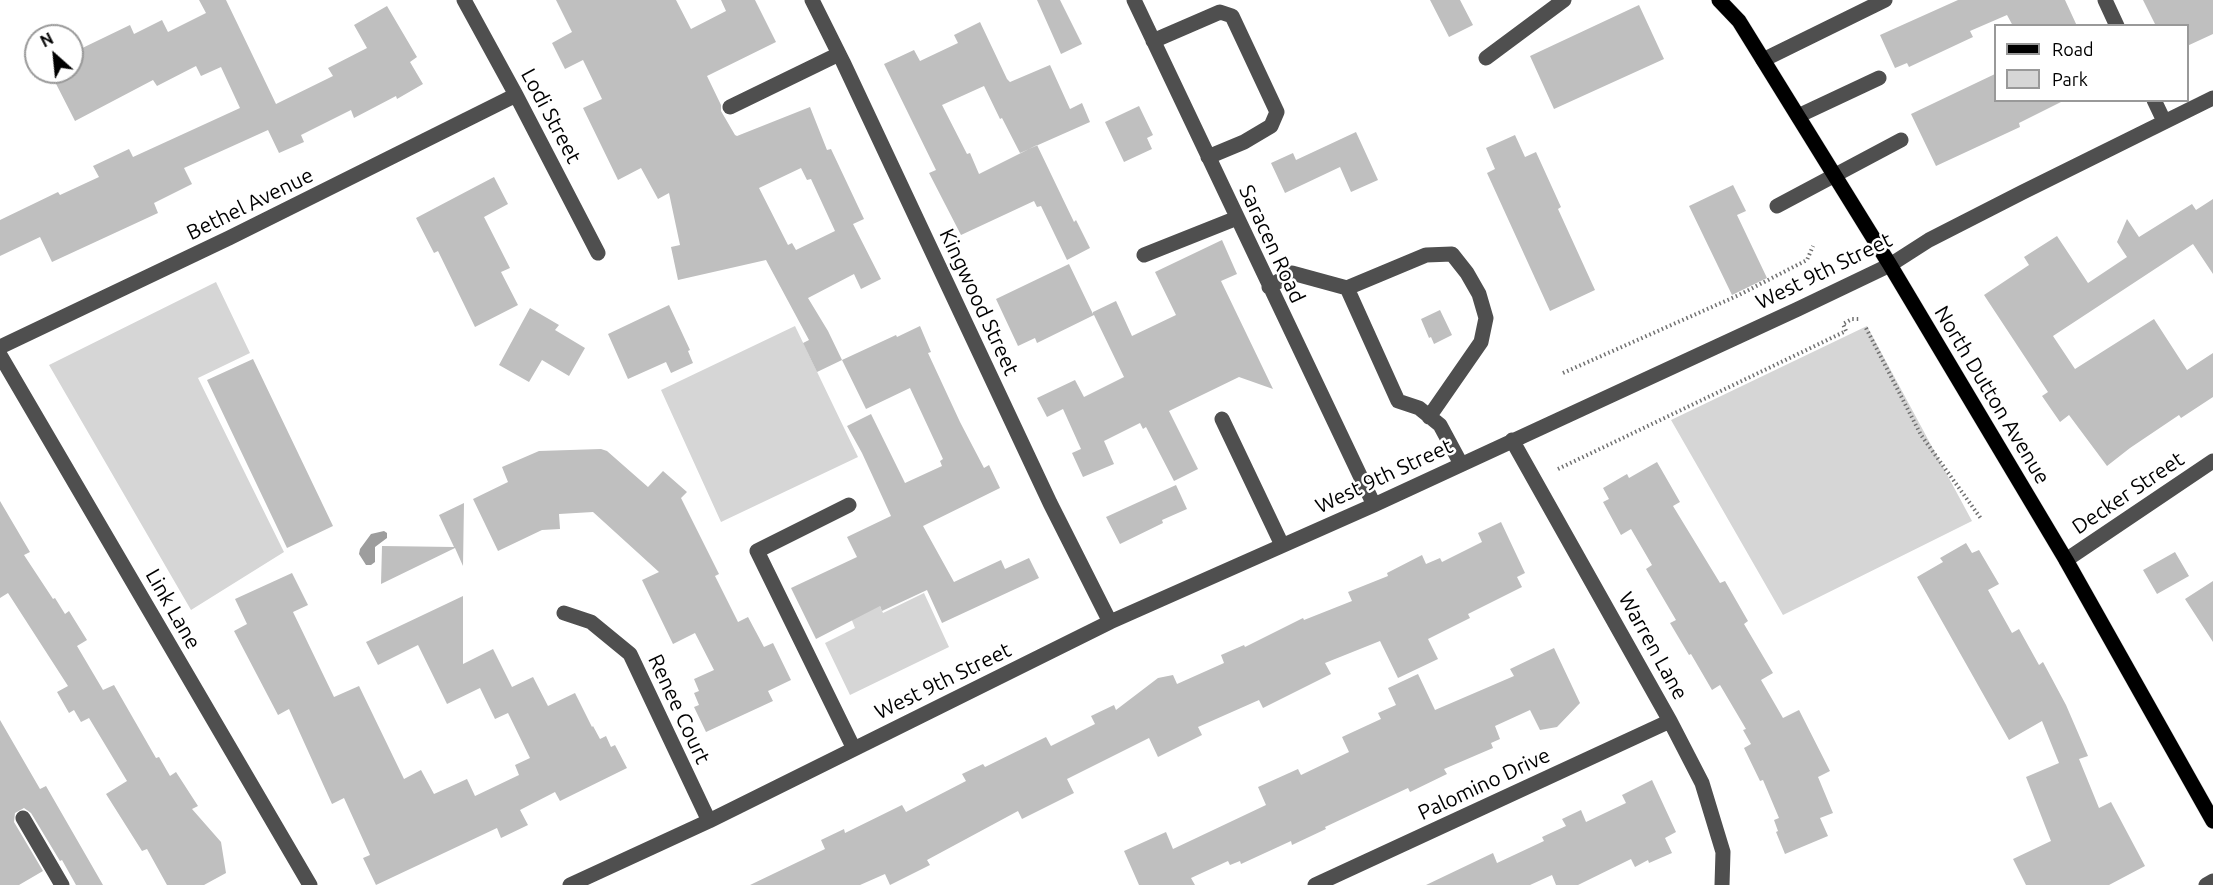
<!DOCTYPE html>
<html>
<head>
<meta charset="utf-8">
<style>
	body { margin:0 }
	#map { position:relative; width:2213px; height:885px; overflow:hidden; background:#fff; font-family:Ubuntu,sans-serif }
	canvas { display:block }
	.legend { position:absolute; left:1994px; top:24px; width:195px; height:78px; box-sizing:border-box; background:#fff; border:2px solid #999; margin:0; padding:8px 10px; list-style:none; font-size:18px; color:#000 }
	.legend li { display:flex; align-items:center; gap:12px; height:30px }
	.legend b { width:30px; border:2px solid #999 }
	.north { position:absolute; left:24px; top:24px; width:60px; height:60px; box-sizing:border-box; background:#fff; border:2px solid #999; border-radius:50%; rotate:333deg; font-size:16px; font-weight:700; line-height:24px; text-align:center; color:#000 }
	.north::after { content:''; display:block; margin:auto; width:21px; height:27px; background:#000; clip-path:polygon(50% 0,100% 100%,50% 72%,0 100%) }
</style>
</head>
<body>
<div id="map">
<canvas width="2213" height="885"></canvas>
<ul class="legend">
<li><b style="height:8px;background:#000"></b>Road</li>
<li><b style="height:16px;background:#d6d6d6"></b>Park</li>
</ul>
<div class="north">N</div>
</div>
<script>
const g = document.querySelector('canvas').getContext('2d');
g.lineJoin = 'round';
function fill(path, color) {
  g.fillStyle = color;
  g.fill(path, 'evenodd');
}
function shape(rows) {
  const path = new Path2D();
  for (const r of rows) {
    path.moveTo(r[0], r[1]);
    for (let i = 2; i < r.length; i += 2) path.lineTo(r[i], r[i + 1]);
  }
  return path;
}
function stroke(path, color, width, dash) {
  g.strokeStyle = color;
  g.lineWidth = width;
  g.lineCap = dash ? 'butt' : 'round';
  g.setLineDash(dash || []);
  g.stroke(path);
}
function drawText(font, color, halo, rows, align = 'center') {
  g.font = font + ' Ubuntu,sans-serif';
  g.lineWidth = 5;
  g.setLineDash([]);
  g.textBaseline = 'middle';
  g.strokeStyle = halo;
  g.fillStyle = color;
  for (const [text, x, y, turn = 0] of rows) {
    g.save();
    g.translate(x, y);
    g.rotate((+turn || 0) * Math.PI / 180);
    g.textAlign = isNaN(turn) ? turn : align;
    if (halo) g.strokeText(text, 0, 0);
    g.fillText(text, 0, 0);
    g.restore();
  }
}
const green = shape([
	[216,282,250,353,198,378,284,552,191,610,49,365],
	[795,326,858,457,721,522,661,390],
	[1867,326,1972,521,1783,615,1671,420],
	[924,593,949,647,850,695,825,643,855,628,849,613,877,600,883,613]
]);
const water = shape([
	[384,531,387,533,387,538,375,547,375,562,371,565,366,565,359,554,360,549,371,534]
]);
const building = shape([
	[199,0,226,0,276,104,333,76,328,68,367,48,354,25,387,6,417,57,410,62,423,84,397,99,396,96,354,118,351,110,301,135,304,142,279,153,268,130,184,168,192,184,154,203,158,213,52,262,40,237,0,256,0,220,58,192,60,195,99,177,93,166,129,149,133,157,240,108,221,67,201,76,196,66,157,86,153,80,75,121,50,72,72,72,72,53,130,25,134,34,162,20,168,32,206,13],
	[556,0,676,0,691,29,726,11,721,0,755,0,776,42,707,76,721,105,721,111,735,135,737,136,810,107,827,150,831,149,864,219,853,224,881,279,861,289,854,274,808,298,828,331,842,360,817,372,803,343,809,340,766,260,678,280,671,247,680,245,669,193,658,199,641,168,618,180,583,108,602,99,583,60,565,69,552,43,572,32],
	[801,168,807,180,811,179,835,231,796,250,792,243,788,245,759,188],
	[1037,0,1060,0,1082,44,1061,54],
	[1430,0,1460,0,1473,25,1449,37],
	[1958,0,2065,0,2077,26,2013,26,2007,15,1970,31,1973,37,1909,67,1907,63,1895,68,1880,35],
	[2143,0,2213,0,2213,34,2187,46,2187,26,2156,26],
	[1639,5,1664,59,1554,109,1530,56],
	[980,22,1007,79,1010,82,1050,65,1070,109,1082,103,1090,122,1020,153,1002,118,1000,119,984,86,942,105,967,154,970,153,979,174,1037,145,1074,222,1076,220,1090,248,1067,260,1041,206,1037,207,1034,201,961,235,929,173,936,170,884,64,914,50,920,61,958,43,954,35],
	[1995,74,1995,100,2065,100,2019,123,2020,127,1936,166,1911,114],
	[1139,106,1153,135,1147,138,1152,149,1124,162,1105,122],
	[1356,132,1378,180,1351,192,1340,167,1285,193,1271,163,1293,153,1296,160],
	[1515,135,1525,157,1536,152,1561,207,1558,209,1595,290,1550,311,1487,173,1495,169,1486,148],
	[494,177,508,204,484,217,510,268,501,272,518,305,475,327,438,251,434,253,416,218],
	[1733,185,1746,211,1737,215,1767,278,1732,295,1689,206],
	[2213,199,2213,274,2193,244,2053,336,2075,369,2154,319,2187,370,2213,353,2213,397,2181,418,2179,415,2130,448,2107,466,2069,415,2060,422,2042,396,2048,392,1984,295,2029,265,2024,257,2057,236,2088,283,2127,257,2117,242,2127,219,2139,237,2192,204,2196,210],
	[1222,240,1237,274,1221,281,1273,389,1239,377,1169,411,1198,469,1174,481,1146,427,1143,429,1140,423,1104,441,1114,464,1083,477,1072,453,1081,449,1063,409,1047,417,1037,398,1075,380,1084,397,1124,377,1094,315,1037,343,1035,338,1018,346,996,299,1069,264,1093,314,1093,312,1116,301,1132,336,1176,315,1155,272],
	[669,305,690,350,688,351,693,363,671,373,666,362,628,379,608,334],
	[530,308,559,325,555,330,585,348,569,376,542,360,529,382,499,365],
	[1440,310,1452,335,1434,344,1431,337,1429,338,1421,319],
	[920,326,931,352,928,353,960,422,984,468,989,465,1000,488,923,526,954,582,1001,560,1005,569,1029,558,1039,578,942,623,927,590,882,611,880,606,816,639,791,588,857,557,847,537,891,516,862,453,847,426,871,414,905,483,942,466,940,461,943,459,910,388,866,409,842,360,896,335,897,337],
	[253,359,333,526,287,548,207,380],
	[601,449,607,451,648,487,663,471,687,492,681,498,719,574,715,576,738,622,748,617,764,647,773,643,791,680,768,691,773,701,706,732,694,707,699,705,694,693,699,691,694,679,714,670,695,633,673,644,642,580,659,572,593,512,559,514,560,529,542,530,498,551,473,499,508,482,502,467,539,451],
	[1657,462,1680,502,1673,506,1720,583,1725,581,1748,621,1744,624,1773,673,1761,680,1783,718,1799,710,1830,771,1818,777,1833,813,1820,818,1828,836,1785,854,1776,832,1778,831,1774,820,1779,818,1763,780,1760,781,1744,748,1751,744,1743,730,1746,729,1720,685,1712,690,1691,654,1689,655,1670,623,1676,620,1646,569,1652,565,1631,529,1621,535,1603,502,1609,499,1603,488,1627,474,1629,478],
	[1176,485,1187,509,1162,520,1163,523,1120,544,1106,517],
	[0,501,30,552,24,555,53,599,55,598,65,614,69,611,87,640,77,646,103,690,114,685,156,758,159,757,170,776,176,772,198,806,192,809,221,842,226,873,204,885,167,885,147,849,142,851,106,794,127,781,89,718,81,722,74,710,69,713,57,692,68,686,8,593,0,598],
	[464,503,463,566,455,548,381,584,382,546,454,547,439,515],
	[1501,522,1525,573,1517,577,1522,587,1468,614,1470,618,1428,639,1438,659,1398,678,1380,641,1325,663,1331,674,1263,708,1259,700,1198,727,1202,735,1158,757,1149,738,1067,779,1074,793,1022,819,1018,811,927,860,930,865,890,885,885,874,860,885,750,885,825,849,821,840,844,829,845,833,902,805,906,812,966,781,962,774,983,764,985,767,1046,737,1051,746,1095,724,1091,716,1114,705,1116,710,1158,678,1173,675,1177,684,1224,663,1221,655,1244,645,1245,647,1303,618,1304,620,1352,601,1348,592,1388,576,1387,573,1422,555,1426,564,1440,558,1442,562,1482,542,1478,533],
	[1966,543,1972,553,1979,550,1999,584,1988,590,2012,633,2019,629,2039,665,2043,662,2066,705,2088,756,2079,759,2099,808,2111,802,2145,866,2109,885,2026,885,2013,859,2051,841,2026,777,2059,763,2042,721,2009,740,1917,577,1943,562,1940,558],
	[2175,552,2189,576,2157,594,2143,570],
	[292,573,308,605,293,612,334,697,359,686,404,779,421,770,434,794,467,779,475,796,519,775,515,765,530,758,508,713,495,719,480,688,447,704,418,645,378,665,366,642,463,596,463,664,493,649,512,687,533,677,548,706,575,693,592,727,593,726,600,739,606,736,611,747,615,745,627,768,560,801,555,792,520,810,528,825,501,838,497,828,376,885,363,858,370,855,344,798,332,804,289,709,278,715,234,631,247,624,235,599],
	[2213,581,2213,642,2185,599],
	[1554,648,1580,703,1557,727,1540,730,1530,710,1495,726,1500,739,1491,743,1493,748,1444,769,1447,774,1410,792,1408,788,1325,827,1326,829,1292,845,1291,841,1241,864,1240,861,1230,865,1228,861,1191,878,1195,885,1139,885,1124,851,1166,832,1173,849,1266,805,1258,787,1298,769,1301,775,1349,752,1342,737,1381,719,1378,713,1396,705,1388,688,1418,674,1435,710,1514,676,1510,669],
	[0,720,40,789,46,786,103,885,76,885,62,860,60,861,31,813,24,808,15,813,14,822,43,871,19,885,0,885],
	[1652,780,1676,832,1665,838,1672,853,1649,863,1648,860,1635,867,1631,859,1578,885,1556,885,1552,875,1530,885,1426,885,1493,853,1497,863,1544,841,1542,837,1566,826,1562,819,1581,810,1586,822,1626,803,1622,795]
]);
const path = shape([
	[1866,328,1921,435,1982,520],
	[1563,373,1739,295,1807,260,1813,246],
	[1558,469,1846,331,1843,324,1852,319,1860,319]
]);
const minor = shape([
	[464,0,516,95,598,253],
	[812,0,843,62,1050,503,1110,622],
	[1134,0,1374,505],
	[2105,0,2117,26],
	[1153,41,1220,12,1232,16,1277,112,1271,126,1244,142,1208,157],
	[1486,58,1564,0],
	[1763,60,1885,0],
	[2154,100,2164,121],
	[730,107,839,54],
	[1798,116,1879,78],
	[1777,206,1901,140],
	[1144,255,1237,218],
	[1269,287,1292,273,1347,288,1398,401,1419,408,1440,425,1461,464],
	[1347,288,1426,255,1452,254,1467,273,1479,294,1486,318,1481,342,1429,417],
	[0,347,229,238,516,95],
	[0,355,310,885],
	[1222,419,1282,545],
	[1512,440,1670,721,1702,783,1723,852,1722,885],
	[849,505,757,551,854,749],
	[2066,560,2213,461],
	[564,613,591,622,630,654,709,821],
	[23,818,62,885],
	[570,885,709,821,1110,622,1374,505,1798,309,1890,265,1929,240,2023,192,2213,98],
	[1315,885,1670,721],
	[2206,885,2213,881]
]);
const major = shape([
	[1719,0,1739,21,1890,265,2066,560,2213,821]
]);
const streetNames = [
	["Lodi Street",551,116,62],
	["Bethel Avenue",250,204,-26],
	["Saracen Road",1272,244,65],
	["West 9th Street",1824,271,-26],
	["Kingwood Street",979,302,65],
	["North Dutton Avenue",1992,395,59],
	["West 9th Street",1384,476,-25],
	["Decker Street",2128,493,-34],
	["Link Lane",173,609,60],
	["Warren Lane",1653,646,61],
	["West 9th Street",943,681,-26],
	["Renee Court",679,709,65],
	["Palomino Drive",1484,784,-25]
];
fill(green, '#d6d6d6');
fill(water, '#9d9d9d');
fill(building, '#bfbfbf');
stroke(major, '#dbdbdb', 16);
stroke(path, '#717171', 4, [1.5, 3]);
stroke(minor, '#4f4f4f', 15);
stroke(major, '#000', 15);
drawText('21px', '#000', '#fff', streetNames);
</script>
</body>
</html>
